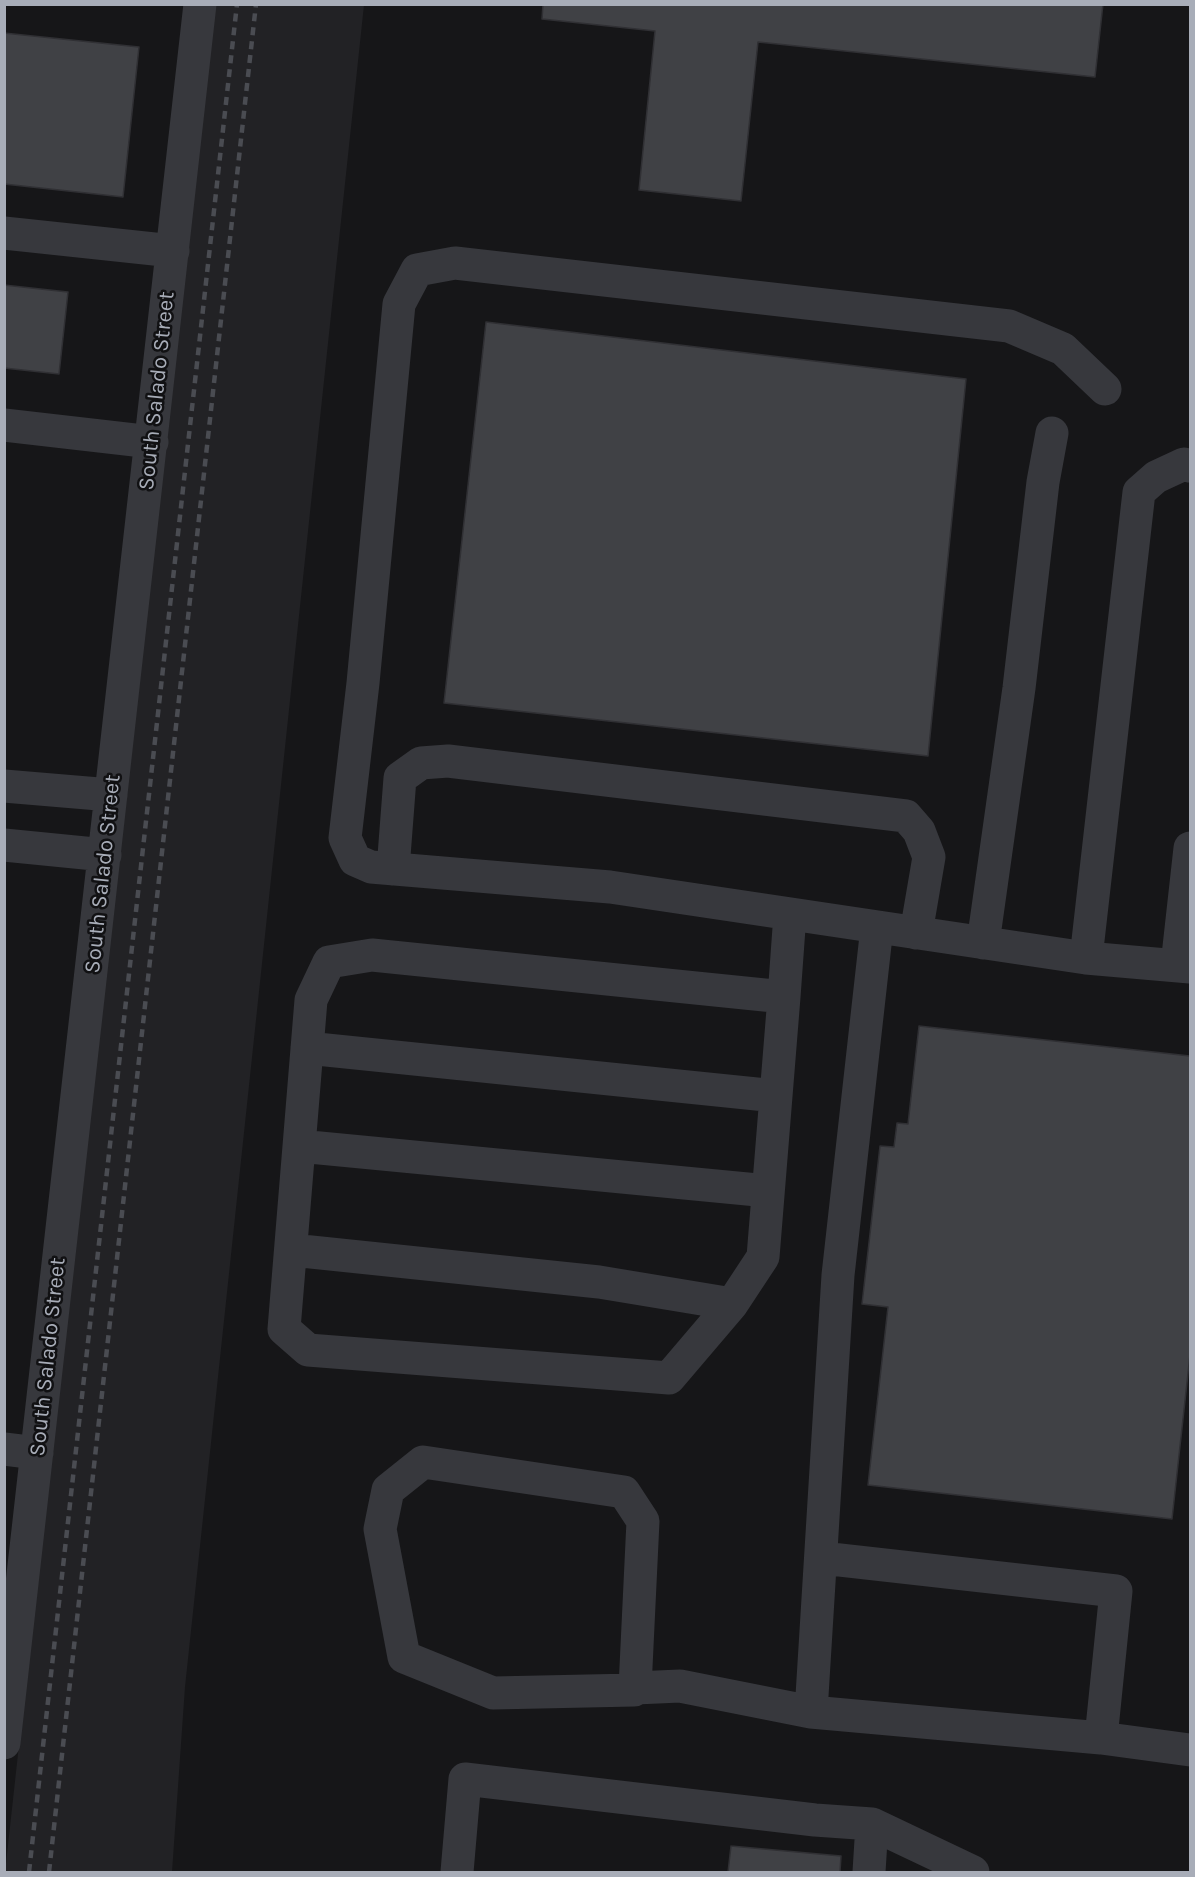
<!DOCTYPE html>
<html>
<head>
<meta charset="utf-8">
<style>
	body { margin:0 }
	#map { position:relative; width:1195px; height:1877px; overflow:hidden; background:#161618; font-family:Karla,sans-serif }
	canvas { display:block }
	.frame { position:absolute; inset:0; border:6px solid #a8adb8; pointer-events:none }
</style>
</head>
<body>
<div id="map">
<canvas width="1195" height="1877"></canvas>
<div class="frame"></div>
</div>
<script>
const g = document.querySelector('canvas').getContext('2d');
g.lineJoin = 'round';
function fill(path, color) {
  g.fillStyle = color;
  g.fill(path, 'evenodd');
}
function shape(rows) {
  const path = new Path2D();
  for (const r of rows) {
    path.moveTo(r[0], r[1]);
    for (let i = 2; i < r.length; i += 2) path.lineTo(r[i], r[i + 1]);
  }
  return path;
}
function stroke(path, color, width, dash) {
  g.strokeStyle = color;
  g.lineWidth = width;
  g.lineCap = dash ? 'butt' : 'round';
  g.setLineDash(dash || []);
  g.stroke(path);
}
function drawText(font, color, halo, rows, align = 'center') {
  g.font = font + ' Karla,sans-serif';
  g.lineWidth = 5;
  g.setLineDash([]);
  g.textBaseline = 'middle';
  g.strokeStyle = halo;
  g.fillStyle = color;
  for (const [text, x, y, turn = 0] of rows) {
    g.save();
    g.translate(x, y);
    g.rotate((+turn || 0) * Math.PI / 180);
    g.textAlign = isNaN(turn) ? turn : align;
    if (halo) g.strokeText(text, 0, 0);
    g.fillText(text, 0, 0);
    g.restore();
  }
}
const built = shape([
	[210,5,364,5,185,1687,172,1872,5,1872]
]);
const building = shape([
	[543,4,1103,4,1095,77,758,42,741,201,639,190,655,31,542,19,543,4],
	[4,33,139,47,123,197,4,184,4,33],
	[4,285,68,292,59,374,4,368,4,285],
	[486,322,966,379,928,756,444,703,486,322],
	[919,1026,1190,1056,1190,1355,1172,1519,868,1485,888,1307,862,1304,880,1146,894,1147,897,1123,908,1124,919,1026],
	[731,1846,841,1856,840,1872,728,1872,731,1846]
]);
const minor = shape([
	[4,233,173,251],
	[1105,389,1063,349,1009,326,455,263,417,270,399,304,363,683,345,838,355,860,371,867,610,887,1086,958,1190,967],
	[4,425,152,442],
	[4,786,111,795],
	[4,845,105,855],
	[393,869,400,778,421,763,448,761,906,816,919,831,929,857,916,933],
	[877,927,838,1275,811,1712,1101,1738,1190,1750],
	[983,943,1019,688,1043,482,1052,433],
	[1086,958,1139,492,1156,477,1184,464,1190,466],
	[1177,965,1190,848],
	[784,997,372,955,329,962,311,1000,284,1329,308,1350,669,1378,732,1304,763,1257,776,1096,784,997,790,914],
	[307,1048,776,1096],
	[299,1146,768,1191],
	[292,1250,599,1282,732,1304],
	[4,1449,37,1453],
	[822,1558,1116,1591,1101,1738],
	[635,1688,643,1521,624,1492,423,1462,388,1490,380,1529,404,1657,493,1693,634,1690,635,1688,680,1686,811,1712],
	[4,1743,200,4],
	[457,1872,465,1779,815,1820,872,1824,973,1872],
	[869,1872,872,1824]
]);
const rail = shape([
	[29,1872,237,4],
	[49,1872,256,4]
]);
const streetNames = [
	["South Salado Street",157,391,-84],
	["South Salado Street",103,874,-84],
	["South Salado Street",48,1357,-84]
];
fill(built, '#222225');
fill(building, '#404145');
stroke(building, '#303034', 1.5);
stroke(minor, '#37383d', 33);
stroke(rail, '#4a4c52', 4.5, [8, 6]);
drawText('22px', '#a8adb8', '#111113', streetNames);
</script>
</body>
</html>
